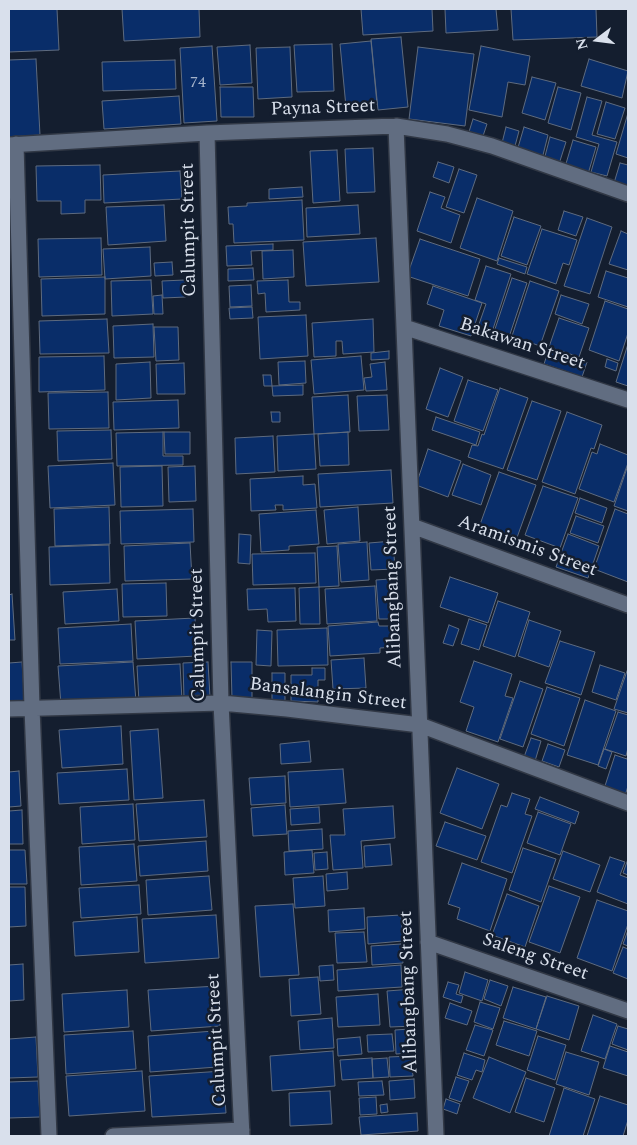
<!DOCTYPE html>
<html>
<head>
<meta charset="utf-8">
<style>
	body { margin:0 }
	#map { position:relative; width:637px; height:1145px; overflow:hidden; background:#141e2f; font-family:Spectral,serif }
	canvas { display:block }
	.frame { position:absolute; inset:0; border:10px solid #d9e0ec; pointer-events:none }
	.north { position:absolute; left:572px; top:15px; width:50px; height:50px; -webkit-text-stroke:4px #141e2f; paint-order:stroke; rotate:255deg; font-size:14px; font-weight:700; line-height:20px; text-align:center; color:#d9e0ec }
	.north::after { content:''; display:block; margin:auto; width:18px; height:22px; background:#d9e0ec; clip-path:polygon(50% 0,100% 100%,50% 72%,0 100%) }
</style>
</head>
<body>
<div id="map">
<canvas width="637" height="1145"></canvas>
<div class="frame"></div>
<div class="north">N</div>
</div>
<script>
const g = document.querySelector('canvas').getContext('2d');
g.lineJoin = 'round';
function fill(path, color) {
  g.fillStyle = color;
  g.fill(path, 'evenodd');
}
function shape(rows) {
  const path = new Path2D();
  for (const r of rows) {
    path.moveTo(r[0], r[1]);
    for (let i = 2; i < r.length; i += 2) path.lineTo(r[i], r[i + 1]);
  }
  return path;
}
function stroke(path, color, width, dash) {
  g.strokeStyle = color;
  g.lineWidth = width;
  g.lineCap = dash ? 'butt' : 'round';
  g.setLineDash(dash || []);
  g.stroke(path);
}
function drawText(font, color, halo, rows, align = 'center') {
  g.font = font + ' Spectral,serif';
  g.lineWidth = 5;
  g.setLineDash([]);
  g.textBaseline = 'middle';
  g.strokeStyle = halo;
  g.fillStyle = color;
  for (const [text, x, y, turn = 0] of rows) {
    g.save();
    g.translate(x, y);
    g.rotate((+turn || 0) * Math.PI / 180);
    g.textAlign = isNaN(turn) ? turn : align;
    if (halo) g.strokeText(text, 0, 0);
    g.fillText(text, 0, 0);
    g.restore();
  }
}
const building = shape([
	[9,9,57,9,59,50,9,52,9,9],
	[122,9,199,9,200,37,124,41,122,9],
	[361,9,432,9,433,31,363,35,361,9],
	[445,9,496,9,498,30,446,33,445,9],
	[511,9,596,9,597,37,513,40,511,9],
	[401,37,408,107,378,110,371,39,401,37],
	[371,41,377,104,346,107,340,44,371,41],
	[332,44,334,91,297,92,294,45,332,44],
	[250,45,252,83,220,85,217,47,250,45],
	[212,46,217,121,184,123,180,48,212,46],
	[481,46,530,56,525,85,508,82,502,117,469,110,481,46],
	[290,47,292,97,258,99,256,48,290,47],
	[418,47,474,54,465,126,409,119,418,47],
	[36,59,40,135,9,137,9,60,36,59],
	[589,59,628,71,622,98,581,86,589,59],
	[175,60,176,89,103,91,102,62,175,60],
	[532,77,556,83,545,120,522,113,532,77],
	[220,87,253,87,254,117,221,117,220,87],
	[558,87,581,93,571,130,548,123,558,87],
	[179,96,181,124,104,129,102,101,179,96],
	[587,97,602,101,592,135,617,142,607,176,591,172,599,144,576,137,587,97],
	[606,102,625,108,615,139,597,134,606,102],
	[628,113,628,158,616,154,628,113],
	[473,119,487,124,482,139,468,135,473,119],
	[506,127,519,131,515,146,502,143,506,127],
	[524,127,548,135,542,159,517,151,524,127],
	[550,137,566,142,559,164,544,160,550,137],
	[573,140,596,147,588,174,565,167,573,140],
	[373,148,375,192,347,193,345,149,373,148],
	[337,150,340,201,313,203,310,151,337,150],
	[438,162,454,167,449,183,433,177,438,162],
	[620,163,628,165,628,187,614,183,620,163],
	[100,165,101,200,85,200,85,213,61,214,61,201,37,201,36,166,100,165],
	[459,169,477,175,464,213,446,207,459,169],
	[180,171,182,199,104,203,103,175,180,171],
	[302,187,303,197,269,199,269,189,302,187],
	[430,192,445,197,441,208,460,215,451,243,417,231,430,192],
	[477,198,513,211,497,261,460,248,477,198],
	[302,200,304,240,234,243,233,224,229,224,228,207,247,206,247,203,302,200],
	[164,205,166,241,108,245,106,207,164,205],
	[358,205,360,234,307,237,306,208,358,205],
	[564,211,583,217,576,236,558,230,564,211],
	[514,217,541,226,527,265,501,256,514,217],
	[587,218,612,227,590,294,564,286,587,218],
	[542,229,577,240,569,265,563,263,556,284,527,274,542,229],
	[621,231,628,234,628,270,609,264,621,231],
	[101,238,102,275,39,277,38,239,101,238],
	[376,238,379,282,306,286,303,242,376,238],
	[420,239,480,259,468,296,407,276,420,239],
	[273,244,273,250,251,251,252,265,227,266,226,246,273,244],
	[150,247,151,276,105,279,103,249,150,247],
	[293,250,294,277,263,279,262,251,293,250],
	[499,258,527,267,525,274,497,264,499,258],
	[172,262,173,275,155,276,154,263,172,262],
	[486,266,511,274,492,332,478,327,486,304,475,300,486,266],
	[253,268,254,280,228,281,228,269,253,268],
	[606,271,628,278,628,307,598,297,606,271],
	[105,277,105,314,42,316,41,279,105,277],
	[512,278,527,283,508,340,493,335,512,278],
	[151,280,153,314,112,316,111,281,151,280],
	[185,280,186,297,163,298,162,281,185,280],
	[288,280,289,302,300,302,300,310,266,312,265,293,258,294,257,281,288,280],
	[530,281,559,291,540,346,512,336,530,281],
	[251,285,252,306,230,307,229,286,251,285],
	[433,286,482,303,471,336,439,326,444,310,427,304,433,286],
	[162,295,163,314,154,314,153,296,162,295],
	[561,295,589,304,582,324,555,314,561,295],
	[605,301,628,309,628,333,619,361,589,350,605,301],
	[252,307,253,318,230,319,229,308,252,307],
	[306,315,308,356,260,359,258,317,306,315],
	[559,318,589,328,579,357,549,347,559,318],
	[107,319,109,353,40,354,39,321,107,319],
	[373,319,374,352,343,354,342,341,336,341,336,356,314,357,312,323,373,319],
	[153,324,154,357,114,358,113,326,153,324],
	[154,327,178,327,179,360,156,361,154,327],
	[628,344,628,386,616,382,628,344],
	[549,349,587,362,582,377,544,364,549,349],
	[389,351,389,359,371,360,371,353,389,351],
	[104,356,105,390,39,392,39,357,104,356],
	[361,356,364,390,314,394,311,360,361,356],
	[607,359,618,363,616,371,605,367,607,359],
	[305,361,306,383,279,385,278,362,305,361],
	[150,362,151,398,116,400,116,364,150,362],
	[385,362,387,390,366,391,364,378,372,377,370,364,385,362],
	[184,363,185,394,157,394,156,364,184,363],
	[440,368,463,377,448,417,426,409,440,368],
	[263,375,271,375,272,386,264,386,263,375],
	[468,380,498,390,483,431,454,421,468,380],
	[303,385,303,395,273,396,272,386,303,385],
	[500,388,528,398,503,469,468,457,472,445,478,446,482,434,484,435,500,388],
	[108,392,109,428,49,429,48,393,108,392],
	[348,395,350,432,314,434,312,397,348,395],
	[387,395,389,430,359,431,357,396,387,395],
	[178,400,179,428,114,430,113,402,178,400],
	[532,401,561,411,537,480,507,470,532,401],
	[271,412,280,412,280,422,272,422,271,412],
	[567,412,602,425,594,449,591,448,575,494,542,482,567,412],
	[436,417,480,432,476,445,432,430,436,417],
	[111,430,112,459,58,461,57,431,111,430],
	[163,432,163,456,183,456,183,465,117,466,116,433,163,432],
	[164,432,190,432,190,454,165,454,164,432],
	[348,432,349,465,320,466,318,434,348,432],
	[314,434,316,469,278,471,277,436,314,434],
	[273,436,275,472,236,474,235,438,273,436],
	[600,444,628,455,628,463,614,502,579,489,592,452,597,454,600,444],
	[428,449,461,461,448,497,416,485,428,449],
	[113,463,115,505,50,508,48,466,113,463],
	[463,464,491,475,481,505,452,495,463,464],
	[628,465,628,511,614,506,628,465],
	[162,466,163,506,121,507,120,467,162,466],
	[195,466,196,501,169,502,168,467,195,466],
	[391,470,393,503,320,507,318,474,391,470],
	[499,472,536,485,515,543,478,530,499,472],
	[303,476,303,485,315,484,317,508,283,510,283,505,275,505,276,510,251,511,250,479,303,476],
	[543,486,578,498,560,548,525,535,543,486],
	[580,498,607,508,602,523,575,513,580,498],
	[109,507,110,544,55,546,54,509,109,507],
	[358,507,360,541,327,544,324,510,358,507],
	[193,509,194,542,121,544,120,511,193,509],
	[615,509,628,514,628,582,594,569,615,509],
	[316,510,319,544,289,546,289,550,261,552,259,514,316,510],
	[576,516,604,526,598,543,570,533,576,516],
	[239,534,251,535,250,564,238,563,239,534],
	[568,534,599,546,588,578,556,567,568,534],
	[393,541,395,569,371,570,369,543,393,541],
	[367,542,369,580,341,582,338,544,367,542],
	[190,543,192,579,125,581,124,546,190,543],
	[109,545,110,583,50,585,49,547,109,545],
	[337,546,339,586,319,587,317,547,337,546],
	[315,553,316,583,253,585,252,554,315,553],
	[450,577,498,593,488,623,440,607,450,577],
	[390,579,393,619,379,619,376,580,390,579],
	[166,583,167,616,123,617,122,584,166,583],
	[375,586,377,621,327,624,325,589,375,586],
	[319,587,320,624,300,624,299,588,319,587],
	[295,588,296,621,268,622,267,609,248,610,247,589,295,588],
	[117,589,119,621,65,624,63,592,117,589],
	[12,594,15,640,9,640,9,595,12,594],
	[498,601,530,612,515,657,483,646,498,601],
	[195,618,197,656,137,659,135,621,195,618],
	[469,619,487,625,479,650,461,644,469,619],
	[529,620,561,631,549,667,518,656,529,620],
	[378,622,379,626,394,626,395,647,380,648,380,653,330,656,328,626,378,622],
	[131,624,133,661,60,664,58,628,131,624],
	[449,625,459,629,453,646,443,643,449,625],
	[327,628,328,665,278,666,277,630,327,628],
	[257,630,272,631,271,666,256,665,257,630],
	[560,641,595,652,581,695,545,683,560,641],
	[364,658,366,688,333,689,331,660,364,658],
	[474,661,512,674,505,696,513,698,498,742,466,731,474,707,460,702,474,661],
	[22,662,25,706,9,707,9,663,22,662],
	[133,662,136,702,61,705,58,666,133,662],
	[208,662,210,697,184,699,183,663,208,662],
	[231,662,252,662,252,699,232,699,231,662],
	[180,664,182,700,139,702,137,666,180,664],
	[600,665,625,673,616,700,592,692,600,665],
	[312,668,325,668,325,680,318,680,318,702,291,701,291,675,312,675,312,668],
	[627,671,628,671,628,713,614,709,627,671],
	[272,673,285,673,285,703,272,703,272,673],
	[520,681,543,689,523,747,500,739,520,681],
	[547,687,580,698,564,746,531,734,547,687],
	[585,700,616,711,598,765,567,755,585,700],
	[618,712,628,715,628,748,626,756,605,749,618,712],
	[121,726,123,764,62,768,59,730,121,726],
	[158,729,163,798,134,800,130,731,158,729],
	[531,738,541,741,535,761,524,757,531,738],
	[309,741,311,762,281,764,280,744,309,741],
	[548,744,565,750,559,767,542,761,548,744],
	[604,749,612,752,606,769,598,766,604,749],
	[615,755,627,759,628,755,628,786,624,799,603,792,615,755],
	[457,768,499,784,482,829,440,813,457,768],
	[127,769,129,800,59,804,57,773,127,769],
	[343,769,346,803,290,807,288,772,343,769],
	[19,771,21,806,9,807,9,772,19,771],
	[285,776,286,803,251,805,249,778,285,776],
	[512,793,530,799,525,814,532,816,512,873,481,862,501,805,507,807,512,793],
	[540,797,579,812,575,824,535,809,540,797],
	[204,800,207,837,139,841,136,804,204,800],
	[133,804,135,840,82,844,80,807,133,804],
	[285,805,287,834,253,836,251,808,285,805],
	[393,806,395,838,361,841,363,868,333,870,330,835,345,835,343,809,393,806],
	[319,807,320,823,291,825,290,809,319,807],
	[22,810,23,844,9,844,9,811,22,810],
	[538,812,571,824,560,855,527,843,538,812],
	[445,822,486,836,477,860,436,846,445,822],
	[322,829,323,849,289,851,288,831,322,829],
	[206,841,208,871,140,876,138,846,206,841],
	[134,844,137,881,81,885,79,847,134,844],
	[390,844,392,865,365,867,364,846,390,844],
	[523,848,556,859,541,902,509,890,523,848],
	[9,850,25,850,27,884,9,884,9,850],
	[312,850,314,873,285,875,284,852,312,850],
	[563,851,600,865,590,892,553,879,563,851],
	[327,852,328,869,315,870,314,853,327,852],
	[610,857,625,862,620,875,628,878,628,904,597,892,610,857],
	[628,859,628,875,623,873,628,859],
	[462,863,507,879,490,931,457,919,460,908,448,904,462,863],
	[347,872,348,889,327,891,326,874,347,872],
	[209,876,212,910,148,915,146,880,209,876],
	[323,876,325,906,295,908,293,878,323,876],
	[139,885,141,914,81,918,79,888,139,885],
	[549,886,580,897,560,953,529,942,549,886],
	[9,887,25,887,26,926,9,927,9,887],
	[507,894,539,906,525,947,492,935,507,894],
	[597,900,628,911,628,924,612,971,577,958,597,900],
	[293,904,299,975,260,977,255,906,293,904],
	[364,908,365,929,329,932,328,910,364,908],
	[216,915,219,958,145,963,142,919,216,915],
	[401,915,403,941,368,944,367,917,401,915],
	[137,917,139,952,75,956,73,922,137,917],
	[628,930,628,946,623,944,628,930],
	[364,932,367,962,337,963,335,933,364,932],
	[401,944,403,963,372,965,371,946,401,944],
	[623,947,628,949,628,979,613,973,623,947],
	[23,964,24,1000,9,1001,9,965,23,964],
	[333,965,334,980,320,981,319,966,333,965],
	[401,965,402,987,338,991,337,970,401,965],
	[465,972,488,980,482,1001,459,993,465,972],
	[318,977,321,1014,291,1016,289,979,318,977],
	[490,980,508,986,501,1006,484,999,490,980],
	[448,982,459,985,456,994,463,996,461,1003,443,997,448,982],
	[218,986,220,1026,151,1031,148,990,218,986],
	[513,987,546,997,536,1029,503,1018,513,987],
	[413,989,415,1026,390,1027,387,991,413,989],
	[127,990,129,1027,64,1032,62,994,127,990],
	[378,994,380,1025,338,1027,336,997,378,994],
	[547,996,579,1006,569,1040,536,1029,547,996],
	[480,1002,500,1008,493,1029,474,1022,480,1002],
	[450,1003,472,1011,467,1025,445,1018,450,1003],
	[593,1015,617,1024,605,1059,581,1051,593,1015],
	[332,1018,334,1048,300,1050,298,1021,332,1018],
	[504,1021,537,1031,529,1056,496,1045,504,1021],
	[475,1025,493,1030,484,1056,466,1050,475,1025],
	[618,1026,628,1029,628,1050,612,1044,618,1026],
	[410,1029,411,1053,396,1054,395,1030,410,1029],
	[133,1031,136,1069,66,1074,64,1035,133,1031],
	[214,1031,217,1067,150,1072,148,1036,214,1031],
	[392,1034,394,1051,368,1052,367,1035,392,1034],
	[538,1036,566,1045,555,1080,527,1070,538,1036],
	[36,1037,38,1077,9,1078,9,1039,36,1037],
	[360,1037,362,1054,338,1056,337,1039,360,1037],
	[610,1046,628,1052,628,1076,603,1068,610,1046],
	[333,1051,335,1086,272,1091,270,1056,333,1051],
	[566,1052,599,1062,589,1095,556,1084,566,1052],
	[464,1053,485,1060,482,1072,476,1070,472,1080,457,1075,464,1053],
	[411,1056,413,1076,390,1077,389,1057,411,1056],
	[489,1057,526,1072,510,1113,473,1098,489,1057],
	[372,1058,373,1078,342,1080,340,1060,372,1058],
	[387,1058,389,1077,373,1078,372,1059,387,1058],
	[142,1071,145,1111,69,1116,66,1076,142,1071],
	[223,1071,226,1113,152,1117,149,1076,223,1071],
	[456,1077,469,1081,461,1102,449,1098,456,1077],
	[526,1078,555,1088,544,1122,515,1112,526,1078],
	[414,1079,415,1098,390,1100,389,1081,414,1079],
	[38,1081,40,1117,9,1118,9,1082,38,1081],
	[382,1081,384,1095,359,1096,358,1082,382,1081],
	[564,1088,595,1099,583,1136,549,1136,564,1088],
	[330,1091,332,1124,290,1126,289,1093,330,1091],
	[600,1096,628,1105,628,1120,623,1136,587,1136,600,1096],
	[376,1097,377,1114,360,1115,359,1098,376,1097],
	[446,1099,460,1104,457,1114,443,1109,446,1099],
	[387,1104,388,1112,381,1113,380,1105,387,1104],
	[417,1113,418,1131,361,1135,359,1117,417,1113]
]);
const minor = shape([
	[396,126,436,1136],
	[207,133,221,703,242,1136],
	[16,144,32,708,49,1136],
	[9,145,207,133,396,126,447,134,492,146,628,194],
	[404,327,628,400],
	[412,526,628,605],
	[9,709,221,703,287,709,420,725,628,803],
	[428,942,628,1011],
	[113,1136,242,1130]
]);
const numberNames = [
	["74",198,84]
];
const streetNames = [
	["Payna Street",323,109,-2],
	["Calumpit Street",190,230,-91],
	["Bakawan Street",522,345,18],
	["Aramismis Street",527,547,20],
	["Alibangbang Street",394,587,-92],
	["Calumpit Street",199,635,-91],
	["Bansalangin Street",328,695,7],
	["Saleng Street",535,958,19],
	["Alibangbang Street",410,992,-92],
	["Calumpit Street",218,1040,-93]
];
fill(building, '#092d69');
stroke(building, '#5e6b7f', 1);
stroke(minor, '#313845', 18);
stroke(minor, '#616d81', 15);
drawText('16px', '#a5b3cb', null, numberNames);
drawText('19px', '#d9e0ec', '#141e2f', streetNames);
</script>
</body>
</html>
